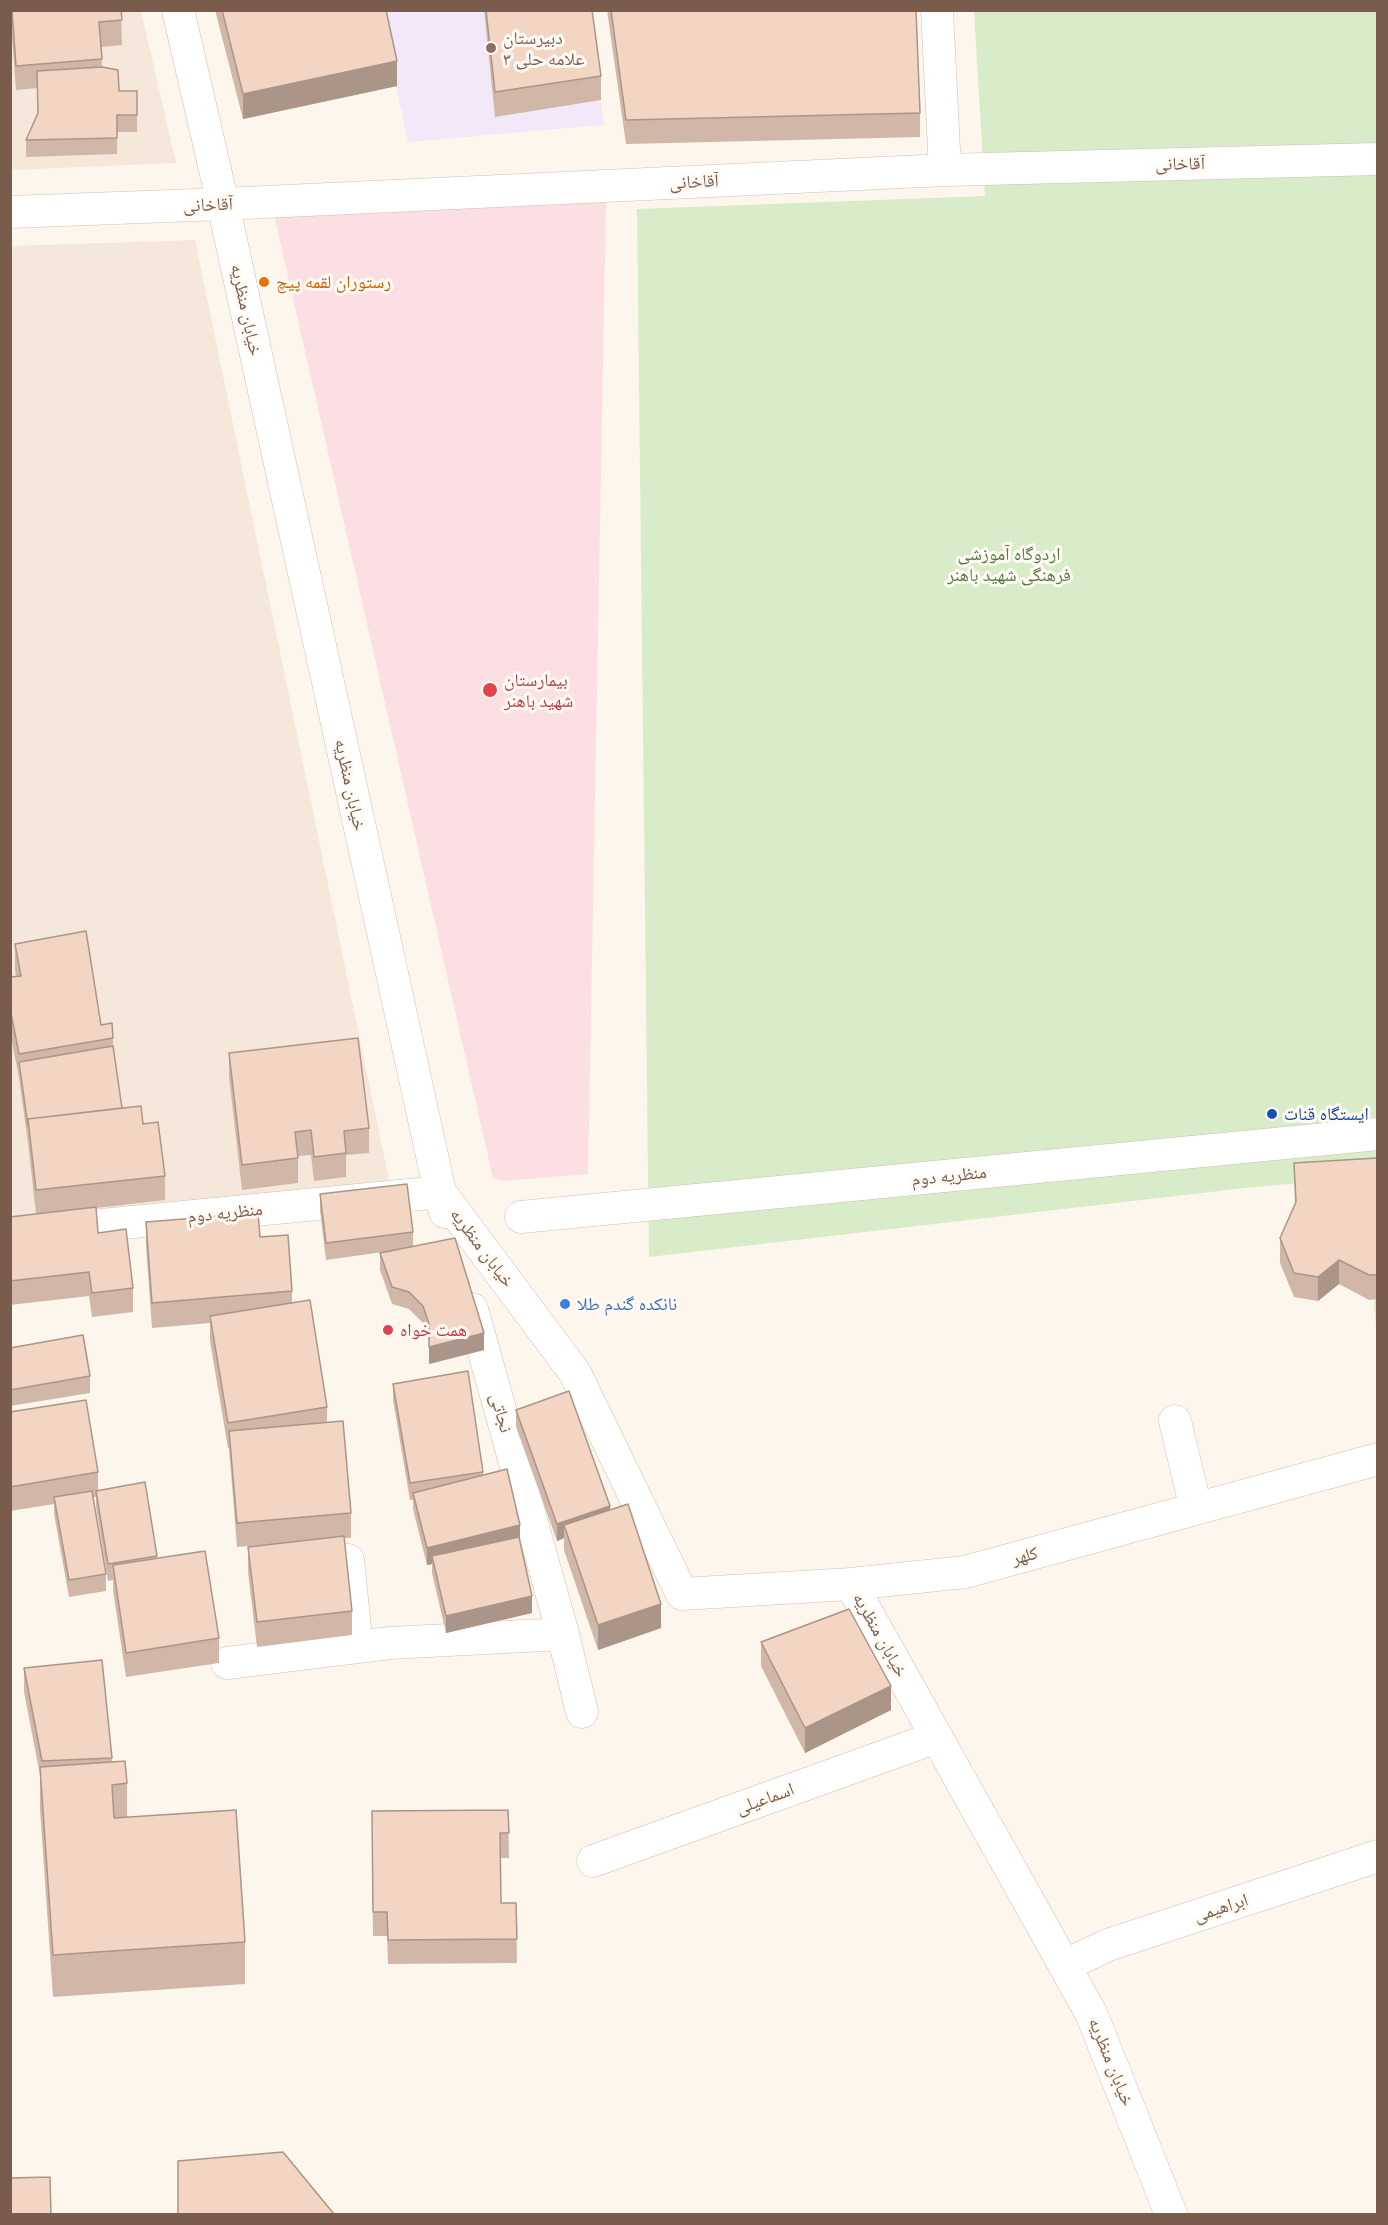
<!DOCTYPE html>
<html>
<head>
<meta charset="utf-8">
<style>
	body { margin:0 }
	#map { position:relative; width:1388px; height:2225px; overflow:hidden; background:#fdf6ec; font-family:"Public Sans",sans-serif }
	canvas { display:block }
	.frame { position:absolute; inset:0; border:12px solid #7a5c4d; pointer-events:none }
</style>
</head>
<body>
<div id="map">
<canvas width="1388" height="2225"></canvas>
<div class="frame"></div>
</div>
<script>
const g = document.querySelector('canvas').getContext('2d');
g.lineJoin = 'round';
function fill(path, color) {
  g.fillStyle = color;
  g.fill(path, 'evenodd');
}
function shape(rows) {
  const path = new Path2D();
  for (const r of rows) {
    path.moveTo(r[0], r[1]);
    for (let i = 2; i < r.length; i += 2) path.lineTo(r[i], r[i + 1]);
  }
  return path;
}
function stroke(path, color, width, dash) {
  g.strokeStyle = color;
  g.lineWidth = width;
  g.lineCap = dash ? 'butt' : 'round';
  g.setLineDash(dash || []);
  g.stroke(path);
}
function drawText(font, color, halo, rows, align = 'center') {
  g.font = font + ' "Public Sans","Noto Naskh Arabic",sans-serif';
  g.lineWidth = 6;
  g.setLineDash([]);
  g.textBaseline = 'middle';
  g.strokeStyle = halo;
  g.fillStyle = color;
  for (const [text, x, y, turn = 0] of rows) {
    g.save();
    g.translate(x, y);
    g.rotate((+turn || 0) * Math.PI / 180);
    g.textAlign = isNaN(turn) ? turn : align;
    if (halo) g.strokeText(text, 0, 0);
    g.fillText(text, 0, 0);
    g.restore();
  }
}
const residential = shape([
	[10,11,141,11,176,163,11,170],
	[195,240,389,1180,11,1223,10,246]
]);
const education = shape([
	[380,11,589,11,604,125,408,142]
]);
const medical = shape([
	[606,203,588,1174,504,1181,493,1178,272,206]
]);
const green = shape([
	[974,11,1377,11,1377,1340,1364,1177,1245,1188,649,1257,637,209,985,196]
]);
const street = shape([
	[178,10,223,204,440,1192,575,1373,682,1594,851,1584,1091,2013,1171,2214],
	[937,10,945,170],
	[10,212,223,204,945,170,1378,159],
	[521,1217,1378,1134],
	[10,1234,440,1192,445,1212],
	[472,1309,563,1634,582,1712],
	[1175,1421,1196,1509],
	[348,1560,357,1647],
	[851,1584,965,1572,1378,1459],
	[227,1663,390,1643,563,1634],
	[593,1861,937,1737],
	[1066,1965,1108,1945,1378,1856]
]);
const wall = shape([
	[10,10,121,10,122,45,101,47,102,67,119,91,137,91,137,132,117,132,117,154,26,157,26,140,38,114,37,88,16,90],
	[215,10,386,10,397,86,243,119],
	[484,10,592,10,601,76,601,100,495,117],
	[607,10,916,10,920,113,920,137,626,144],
	[15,944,101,1025,113,1038,113,1046,122,1108,143,1124,165,1176,165,1200,96,1208,98,1233,133,1288,133,1312,92,1317,89,1296,10,1305,10,1217,36,1214,28,1143,19,1078,10,1032,10,977,16,977,15,968],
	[229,1053,369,1128,369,1153,346,1155,346,1177,314,1181,311,1155,298,1156,298,1183,242,1190,229,1077],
	[1377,1158,1377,1299,1369,1300,1339,1284,1318,1301,1294,1297,1280,1263,1280,1238,1295,1204,1294,1163],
	[320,1194,413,1232,413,1246,484,1350,429,1364,429,1341,423,1323,409,1309,392,1304,380,1270,380,1253,383,1252,326,1260,320,1211],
	[146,1222,260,1237,292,1291,292,1303,327,1407,327,1423,351,1513,351,1538,344,1538,352,1611,352,1635,257,1647,248,1572,248,1547,264,1545,237,1547,229,1448,228,1448,210,1341,210,1323,152,1328,146,1246],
	[10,1348,90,1376,90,1393,10,1406],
	[393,1384,483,1472,483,1475,520,1541,532,1613,446,1633,432,1573,432,1564,427,1565,413,1509,413,1500,410,1500,393,1400],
	[516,1410,610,1510,661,1628,598,1650,564,1550,564,1538,557,1541,516,1427],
	[10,1412,98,1472,98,1490,157,1556,157,1558,219,1638,219,1663,126,1677,113,1590,113,1580,108,1581,96,1507,96,1497,93,1497,106,1574,106,1591,69,1597,54,1514,54,1504,10,1511],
	[761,1642,891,1710,805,1753,761,1666],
	[24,1668,112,1758,112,1762,127,1783,127,1817,245,1942,245,1984,53,1997,40,1809,40,1775,24,1692],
	[508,1810,509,1858,501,1858,501,1903,516,1903,517,1963,388,1964,387,1936,373,1936,372,1811]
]);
const shadedWall = shape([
	[397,61,397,86,243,119,243,94],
	[1339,1260,1339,1284,1318,1301,1318,1277],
	[484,1333,484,1350,429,1364,429,1347],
	[610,1506,610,1522,564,1525,564,1538,557,1541,557,1524],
	[520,1525,520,1541,434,1563,432,1556,432,1564,427,1565,427,1548],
	[532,1596,532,1613,446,1633,446,1616],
	[661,1604,661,1628,598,1650,598,1625],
	[891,1686,891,1710,805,1753,805,1728]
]);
const building = shape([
	[12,10,121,10,122,20,99,22,102,59,16,66,12,10],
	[222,10,386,10,397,61,243,94,222,10],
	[486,10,592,10,601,76,495,92,486,10],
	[611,10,916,10,920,113,626,120,611,10],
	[102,67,118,70,119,91,137,91,137,115,117,115,117,138,26,140,38,113,37,71,102,67],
	[86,931,101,1025,112,1023,113,1038,19,1054,10,1008,10,977,21,976,15,944,86,931],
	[358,1038,369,1128,344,1131,346,1153,314,1157,311,1130,295,1132,298,1158,242,1165,229,1053,358,1038],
	[113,1046,122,1108,28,1119,28,1126,19,1062,113,1046],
	[141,1106,143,1124,158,1122,165,1176,36,1190,28,1119,141,1106],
	[1377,1158,1377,1275,1369,1275,1339,1260,1318,1277,1294,1273,1280,1238,1296,1202,1294,1163,1377,1158],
	[407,1184,413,1232,326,1243,320,1194,407,1184],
	[96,1207,98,1233,126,1229,133,1288,92,1293,89,1272,10,1281,10,1217,96,1207],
	[258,1213,260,1237,288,1235,292,1291,152,1303,146,1222,258,1213],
	[455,1238,484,1333,429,1347,429,1324,423,1306,409,1292,392,1287,380,1253,455,1238],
	[310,1300,327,1407,228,1423,210,1316,310,1300],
	[83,1335,90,1376,10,1390,10,1348,83,1335],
	[468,1371,483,1472,410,1483,393,1384,468,1371],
	[569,1391,610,1506,557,1524,516,1410,569,1391],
	[86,1400,98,1472,10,1487,10,1412,86,1400],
	[343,1421,351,1513,237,1523,229,1431,343,1421],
	[507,1469,520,1525,427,1548,413,1493,507,1469],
	[145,1482,157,1556,108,1564,96,1491,145,1482],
	[92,1491,106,1574,69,1580,54,1497,92,1491],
	[628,1504,661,1604,598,1625,564,1525,628,1504],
	[344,1536,352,1611,257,1622,248,1547,344,1536],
	[519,1537,532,1596,446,1616,432,1556,519,1537],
	[205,1551,219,1638,126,1653,113,1565,205,1551],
	[849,1609,891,1686,805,1728,761,1642,849,1609],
	[102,1660,112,1758,42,1761,24,1668,102,1660],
	[125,1761,127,1783,112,1785,114,1818,236,1810,245,1942,53,1955,40,1767,125,1761],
	[508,1810,509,1833,500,1833,501,1903,516,1903,517,1939,388,1940,387,1912,373,1912,372,1811,508,1810],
	[283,2152,334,2214,178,2214,178,2161,283,2152],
	[50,2177,51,2214,10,2214,10,2178,50,2177]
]);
const markers = [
	[491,48,6,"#8d6e63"],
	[264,282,6,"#e8710a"],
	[490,690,8,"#e0444e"],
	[1272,1114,6,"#1a4fb4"],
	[565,1304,6,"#3f7fe0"],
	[388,1330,6,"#e0444e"]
];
const educationNames = [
	["دبیرستان",503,38],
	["علامه حلی ۳",503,59]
];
const streetNames = [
	["آقاخانی",1180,164,-1],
	["آقاخانی",694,182,-3],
	["آقاخانی",208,205,-2],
	["خیابان منظریه",246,310,78],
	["خیابان منظریه",350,785,78],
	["منظریه دوم",949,1176,-6],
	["منظریه دوم",225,1213,-6],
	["خیابان منظریه",482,1248,53],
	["نجاتی",501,1413,74],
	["کلهر",1025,1556,-15],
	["خیابان منظریه",880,1635,61],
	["اسماعیلی",765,1799,-20],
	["ابراهیمی",1221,1908,-18],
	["خیابان منظریه",1111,2062,68]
];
const foodNames = [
	["رستوران لقمه پیچ",276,282]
];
const parkNames = [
	["اردوگاه آموزشی",1009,554],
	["فرهنگی شهید باهنر",1009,575]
];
const healthNames = [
	["بیمارستان",504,680],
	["شهید باهنر",504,701],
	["همت خواه",400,1330]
];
const transitNames = [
	["ایستگاه قنات",1284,1114]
];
const shopNames = [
	["نانکده گندم طلا",577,1304]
];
fill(residential, '#f5e8da');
fill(education, '#f3e8fa');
fill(medical, '#fbdfe3');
fill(green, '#d8ecc9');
stroke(street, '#d1beb0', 33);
stroke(street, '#fff', 32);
fill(wall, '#d1b7a8');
fill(shadedWall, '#aa9588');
fill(building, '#f3d5c3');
stroke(building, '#aa9588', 1.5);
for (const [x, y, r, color] of markers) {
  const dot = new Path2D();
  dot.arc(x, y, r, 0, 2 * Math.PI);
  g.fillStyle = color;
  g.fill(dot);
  stroke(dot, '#fffaf3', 2);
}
drawText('18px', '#785e54', '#fffaf3', educationNames, 'left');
drawText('18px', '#7a5c4d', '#fffaf3', streetNames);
drawText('18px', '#c56008', '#fffaf3', foodNames, 'left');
drawText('18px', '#537a41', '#fffaf3', parkNames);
drawText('18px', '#be3a42', '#fffaf3', healthNames, 'left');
drawText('18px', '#164399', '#fffaf3', transitNames, 'left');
drawText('18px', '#366cbe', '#fffaf3', shopNames, 'left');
</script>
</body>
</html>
